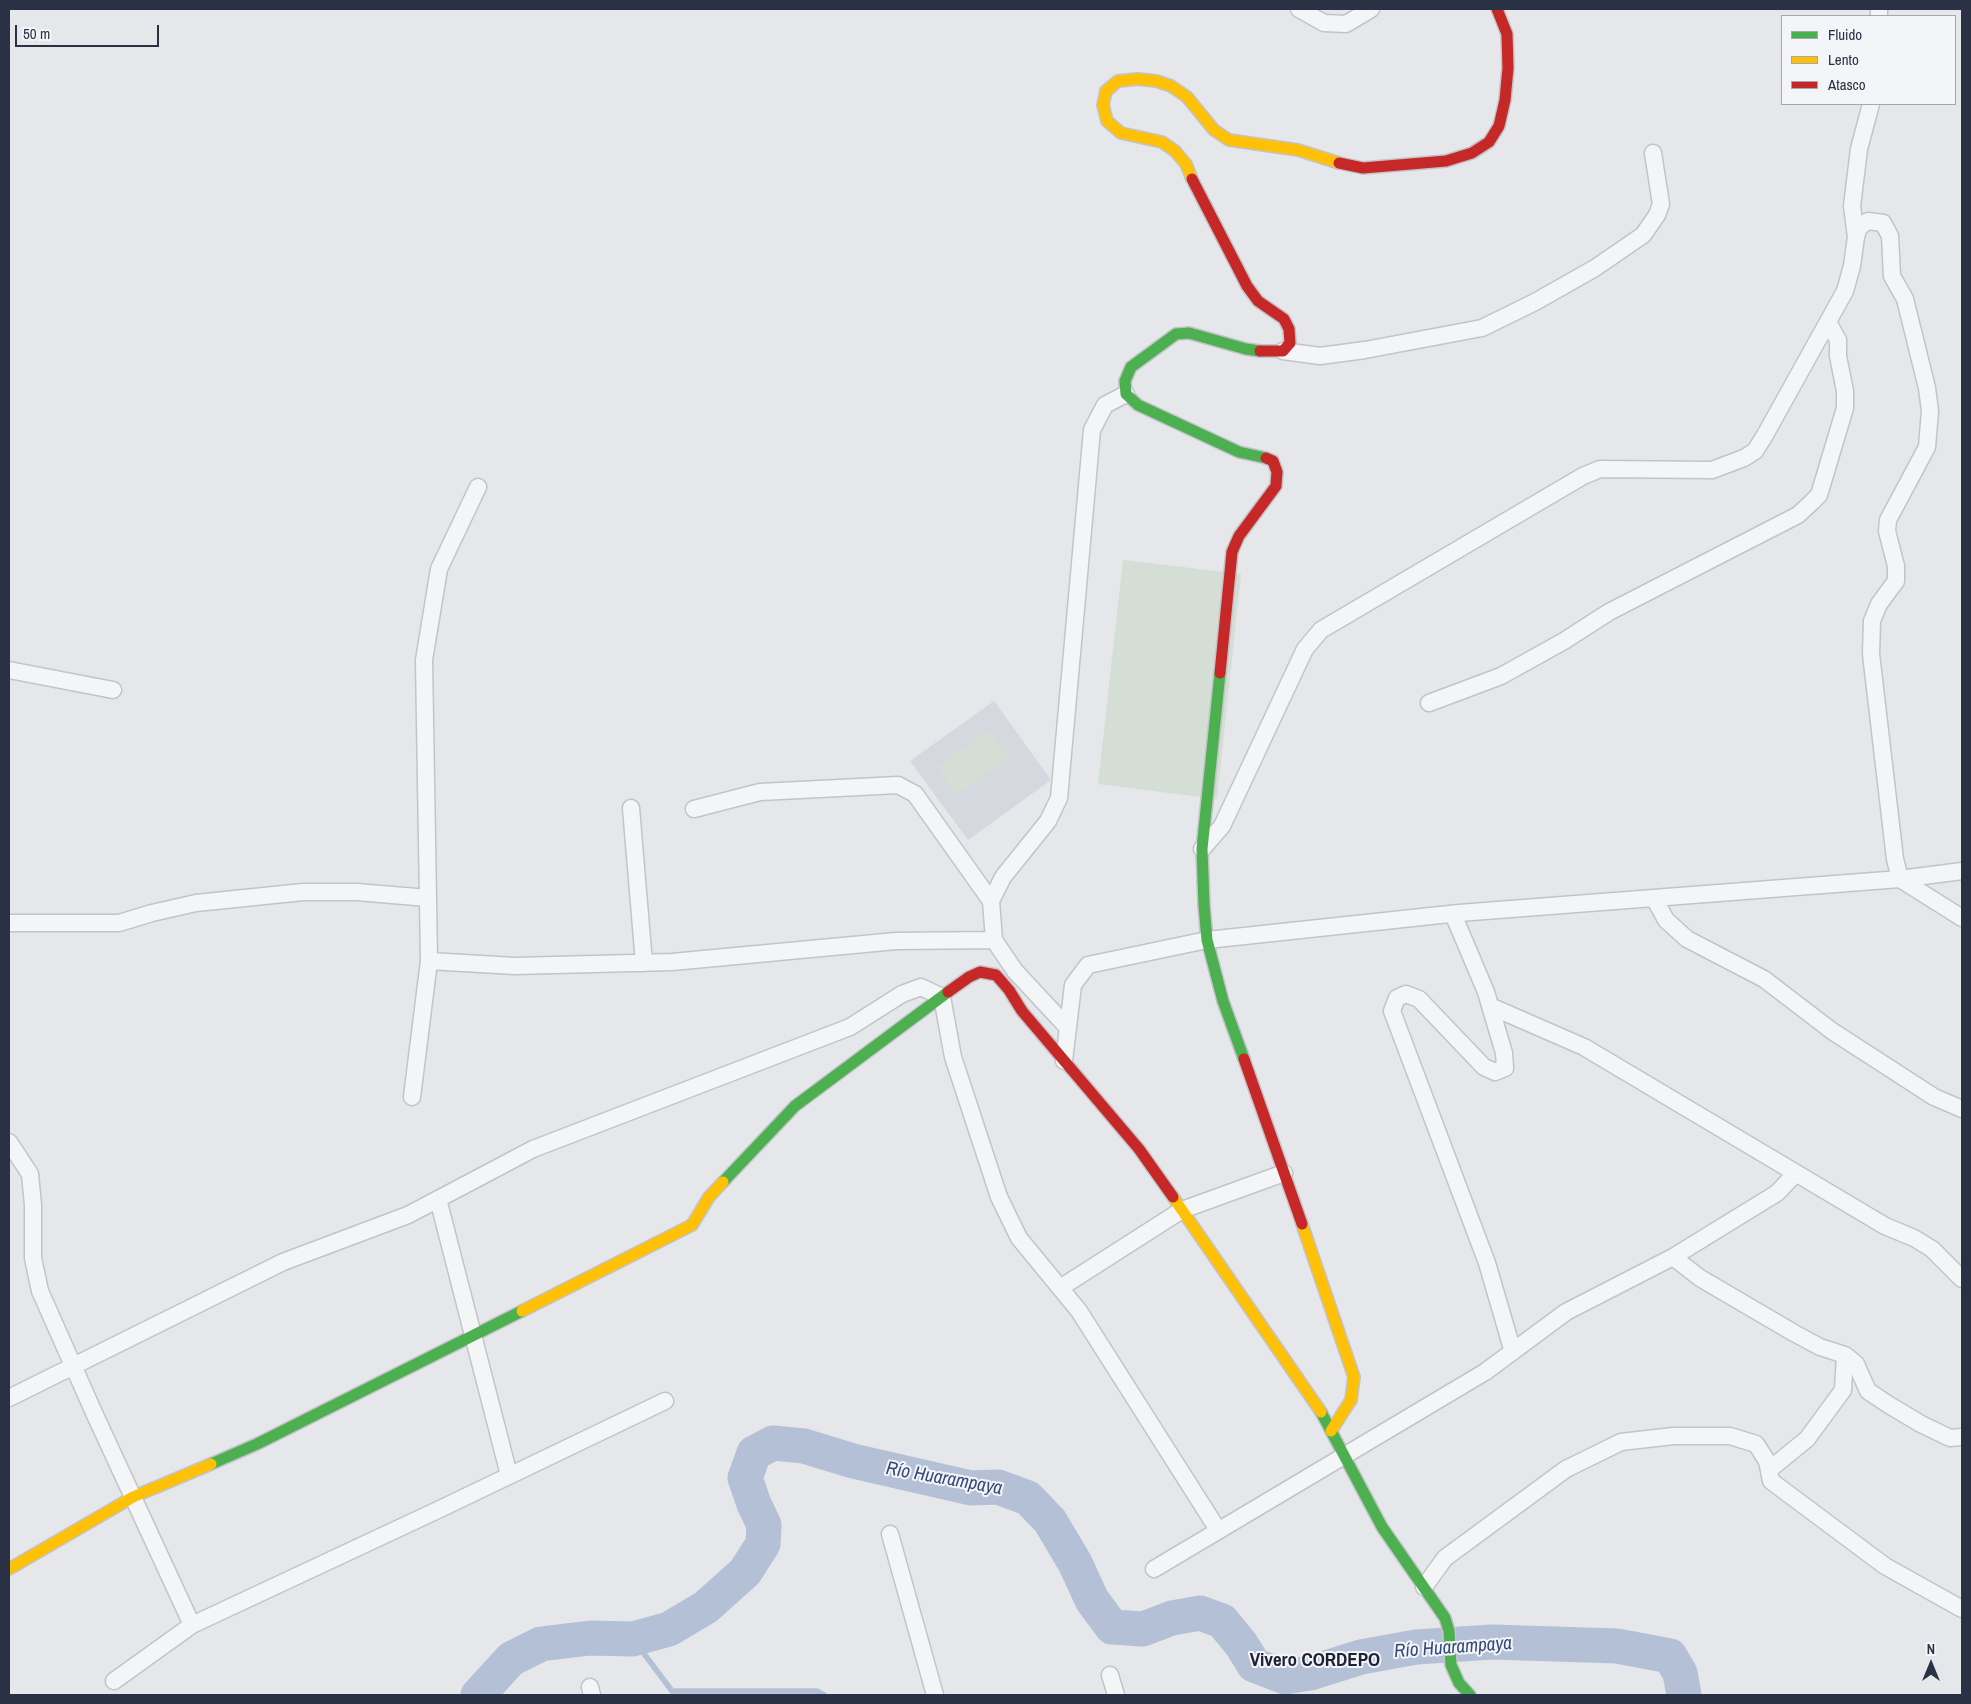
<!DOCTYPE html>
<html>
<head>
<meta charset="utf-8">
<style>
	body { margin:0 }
	#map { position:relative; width:1971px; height:1704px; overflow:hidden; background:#e5e7ea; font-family:"Archivo Narrow",sans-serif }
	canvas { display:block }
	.frame { position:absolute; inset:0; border:10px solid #2b3144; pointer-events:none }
	.legend { position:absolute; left:1781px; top:15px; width:175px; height:90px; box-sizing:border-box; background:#f3f5f9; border:1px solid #a3a7b1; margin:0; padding:6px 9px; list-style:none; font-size:15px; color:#2b3144 }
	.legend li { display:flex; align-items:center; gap:10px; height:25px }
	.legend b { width:25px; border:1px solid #a3a7b1 }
	.north { position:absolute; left:1906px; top:1639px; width:50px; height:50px; -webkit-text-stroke:4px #f3f5f9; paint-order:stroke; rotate:0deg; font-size:14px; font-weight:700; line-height:20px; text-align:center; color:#2b3144 }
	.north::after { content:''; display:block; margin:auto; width:18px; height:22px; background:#2b3144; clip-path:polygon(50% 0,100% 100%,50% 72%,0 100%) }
	.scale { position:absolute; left:15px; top:25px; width:144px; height:22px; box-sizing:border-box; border:2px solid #2b3144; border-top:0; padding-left:6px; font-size:15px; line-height:18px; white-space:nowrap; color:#2b3144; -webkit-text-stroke:4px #f3f5f9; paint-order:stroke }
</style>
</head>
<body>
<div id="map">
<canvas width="1971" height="1704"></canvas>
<div class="frame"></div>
<ul class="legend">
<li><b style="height:6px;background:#4caf50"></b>Fluido</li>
<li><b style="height:6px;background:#ffc107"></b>Lento</li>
<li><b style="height:6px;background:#c62828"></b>Atasco</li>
</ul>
<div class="north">N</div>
<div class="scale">50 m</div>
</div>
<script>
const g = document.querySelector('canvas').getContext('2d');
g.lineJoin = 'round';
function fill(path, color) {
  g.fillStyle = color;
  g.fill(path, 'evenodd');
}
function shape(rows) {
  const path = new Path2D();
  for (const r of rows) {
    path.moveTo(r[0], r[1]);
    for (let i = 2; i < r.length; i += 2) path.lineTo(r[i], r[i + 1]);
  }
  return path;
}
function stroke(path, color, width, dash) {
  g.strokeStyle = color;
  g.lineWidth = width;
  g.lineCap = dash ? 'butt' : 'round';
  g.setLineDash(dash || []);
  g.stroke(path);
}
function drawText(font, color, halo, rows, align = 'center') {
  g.font = font + ' "Archivo Narrow",sans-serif';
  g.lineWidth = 4;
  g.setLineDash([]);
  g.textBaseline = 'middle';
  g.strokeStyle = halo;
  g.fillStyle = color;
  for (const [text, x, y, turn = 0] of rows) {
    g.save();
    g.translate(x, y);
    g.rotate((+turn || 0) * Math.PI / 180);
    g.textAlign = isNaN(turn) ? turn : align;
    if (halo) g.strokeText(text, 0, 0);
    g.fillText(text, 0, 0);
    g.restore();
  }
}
const built = shape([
	[994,701,1051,780,968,840,910,761]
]);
const green = shape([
	[1123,560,1241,574,1217,799,1098,784],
	[989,730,1009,757,957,795,937,767]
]);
const stream = shape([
	[633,1639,672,1691,817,1691,824,1695]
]);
const river = shape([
	[478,1695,511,1659,541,1644,590,1638,633,1639,669,1629,706,1607,745,1572,763,1544,764,1525,754,1504,745,1478,754,1453,773,1443,804,1446,853,1461,971,1488,998,1487,1028,1498,1050,1521,1075,1563,1092,1600,1112,1627,1143,1629,1172,1618,1200,1613,1222,1621,1241,1644,1254,1665,1285,1677,1310,1673,1361,1657,1416,1647,1492,1642,1617,1646,1670,1656,1680,1673,1684,1695]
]);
const street = shape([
	[1299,9,1324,23,1346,24,1371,9],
	[1879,16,1879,9],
	[1856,237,1852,206,1859,149,1871,104],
	[1283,351,1320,356,1365,350,1482,328,1535,302,1595,268,1643,235,1657,215,1661,204,1653,153],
	[9,670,113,690],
	[1429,703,1501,676,1564,641,1609,612,1798,515,1812,502,1819,495,1845,408,1845,391,1838,356,1838,340,1828,322],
	[631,808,644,963],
	[694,809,760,792,898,785,915,794,991,901],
	[1202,849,1222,826,1305,649,1321,630,1583,476,1600,469,1712,470,1744,458,1755,451,1765,435,1845,291,1852,266,1856,237,1859,227,1868,221,1883,223,1890,236,1892,276,1905,299,1927,388,1930,411,1927,447,1888,520,1887,531,1896,566,1896,581,1879,604,1872,621,1871,654,1895,859,1900,879,1962,871],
	[1654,898,1666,920,1687,939,1764,979,1832,1031,1934,1097,1962,1109],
	[1453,914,1486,992,1504,1053,1505,1068,1495,1072,1484,1067,1419,999,1406,994,1397,998,1392,1011,1487,1263,1513,1352],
	[9,923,119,923,152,913,196,903,303,892,357,892,428,898],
	[429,961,515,966,672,962,896,941,994,940],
	[1490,1006,1584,1047,1885,1226,1914,1238,1932,1249,1962,1279],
	[1068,1028,1015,971,994,940,991,901,1003,877,1048,821,1059,798,1092,430,1105,405,1126,394],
	[1064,1061,1073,985,1088,965,1207,940,1459,913,1900,879,1962,918],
	[412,1097,429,961,424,660,439,569,478,487],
	[9,1142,30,1174,33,1205,33,1258,40,1291,95,1415,192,1625],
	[438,1199,509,1475],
	[1673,1257,1700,1278,1794,1333,1820,1347,1845,1355,1856,1364,1868,1391,1889,1405,1921,1424,1950,1438,1962,1437],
	[1060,1288,1182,1210,1284,1173],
	[9,1398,283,1262,408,1215,533,1149,850,1027,902,994,921,987,942,997,953,1057,999,1197,1019,1238,1079,1311,1218,1530],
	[1769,1470,1807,1439,1843,1390,1845,1355],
	[890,1534,935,1695],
	[1154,1569,1485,1372,1566,1312,1673,1257,1777,1193,1796,1173],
	[1424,1587,1445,1558,1566,1469,1621,1442,1673,1436,1730,1436,1756,1444,1767,1461,1771,1481,1885,1566,1962,1609],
	[1110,1675,1116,1695],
	[114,1681,192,1625,440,1509,665,1401],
	[590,1687,592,1695]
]);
const fast = shape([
	[1260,351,1246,349,1189,333,1176,334,1131,367,1125,381,1126,394,1138,405,1239,452,1266,458],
	[1220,673,1202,849,1204,905,1207,940,1223,1001,1244,1059],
	[723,1182,795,1106,948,992],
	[1321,1412,1382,1527,1445,1618,1449,1631,1451,1665,1459,1683,1470,1695],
	[211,1464,257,1444,522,1311]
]);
const slow = shape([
	[1192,179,1186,164,1175,151,1162,142,1121,133,1107,121,1103,105,1106,91,1118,81,1138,79,1156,81,1171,86,1187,97,1214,130,1229,140,1298,150,1339,163],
	[1173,1197,1321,1412],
	[1302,1224,1354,1377,1351,1400,1331,1431],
	[522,1311,692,1225,709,1197,723,1182],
	[9,1569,133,1497,211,1464]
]);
const jam = shape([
	[1339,163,1363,168,1446,161,1472,153,1489,142,1499,126,1505,100,1508,68,1507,34,1497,9],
	[1192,179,1247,286,1258,301,1284,319,1289,329,1290,343,1283,351,1260,351],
	[1220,673,1232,552,1239,536,1276,486,1277,472,1273,461,1266,458],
	[948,992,969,977,980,972,996,975,1009,990,1022,1011,1139,1149,1173,1197],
	[1244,1059,1302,1224]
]);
const waterNames = [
	["Río Huarampaya",944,1479,10],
	["Río Huarampaya",1453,1648,-4]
];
const neighbourhoodNames = [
	["Vivero CORDEPO",1315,1661]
];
fill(built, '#d5d8de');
fill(green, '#d4ded5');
stroke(stream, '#b3c0d5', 5.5);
stroke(river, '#b3c0d5', 35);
stroke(street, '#c2c4c8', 19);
stroke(fast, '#c2c4c8', 14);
stroke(slow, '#c2c4c8', 14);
stroke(jam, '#c2c4c8', 14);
stroke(street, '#f4f5f7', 16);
stroke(fast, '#4caf50', 11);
stroke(slow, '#ffc107', 11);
stroke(jam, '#c62828', 11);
drawText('italic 19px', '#344b79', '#f3f5f9', waterNames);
drawText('bold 19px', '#1d2235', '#f3f5f9', neighbourhoodNames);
</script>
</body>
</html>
